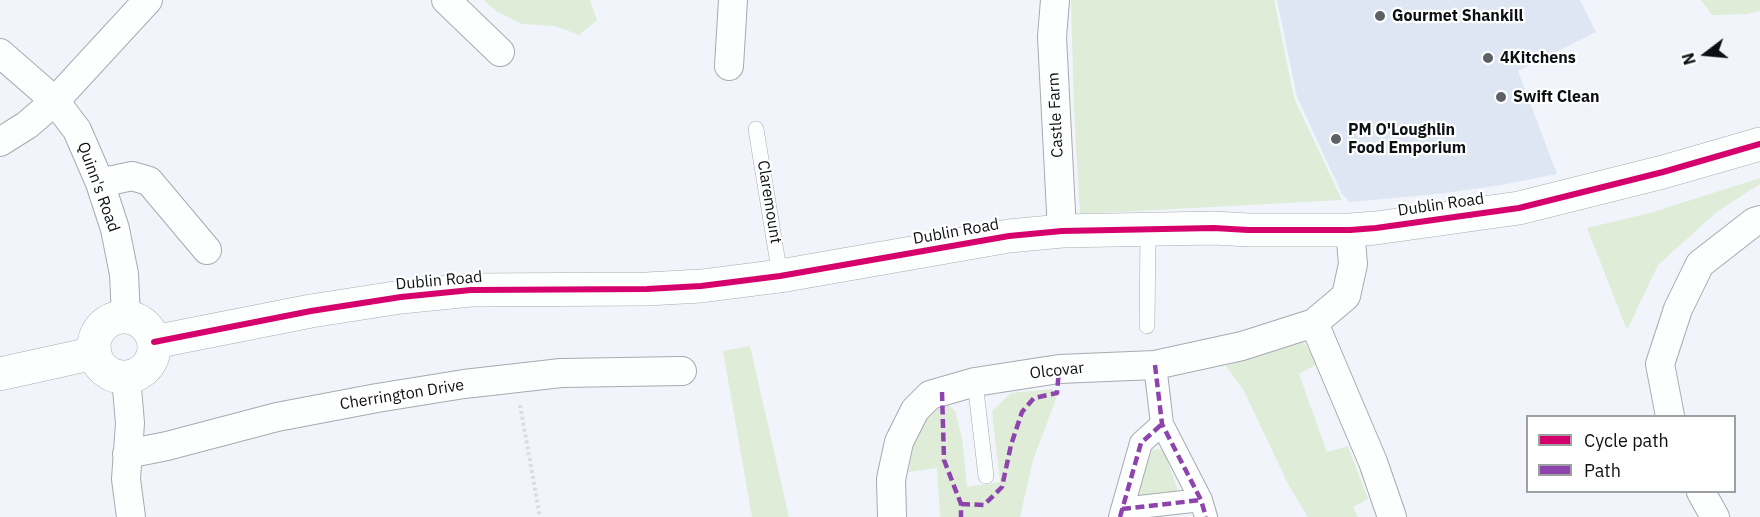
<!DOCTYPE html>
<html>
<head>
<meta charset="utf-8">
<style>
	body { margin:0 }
	#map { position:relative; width:1760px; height:517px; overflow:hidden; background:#f1f5fb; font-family:"IBM Plex Sans",sans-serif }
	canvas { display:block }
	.legend { position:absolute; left:1526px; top:415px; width:210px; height:78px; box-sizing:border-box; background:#fff; border:2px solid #9e9fa1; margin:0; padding:8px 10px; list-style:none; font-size:18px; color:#0d1013 }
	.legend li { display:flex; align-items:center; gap:12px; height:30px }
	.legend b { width:30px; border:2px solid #9e9fa1 }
	.north { position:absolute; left:1676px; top:24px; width:60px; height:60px; -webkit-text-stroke:4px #fff; paint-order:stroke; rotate:254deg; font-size:16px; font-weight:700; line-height:24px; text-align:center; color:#0d1013 }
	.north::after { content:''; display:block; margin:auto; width:21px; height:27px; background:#0d1013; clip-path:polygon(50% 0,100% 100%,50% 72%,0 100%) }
</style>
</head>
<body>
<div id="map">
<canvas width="1760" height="517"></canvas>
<ul class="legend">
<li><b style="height:8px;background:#d6006c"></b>Cycle path</li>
<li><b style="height:8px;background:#8e44ad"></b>Path</li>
</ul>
<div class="north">N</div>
</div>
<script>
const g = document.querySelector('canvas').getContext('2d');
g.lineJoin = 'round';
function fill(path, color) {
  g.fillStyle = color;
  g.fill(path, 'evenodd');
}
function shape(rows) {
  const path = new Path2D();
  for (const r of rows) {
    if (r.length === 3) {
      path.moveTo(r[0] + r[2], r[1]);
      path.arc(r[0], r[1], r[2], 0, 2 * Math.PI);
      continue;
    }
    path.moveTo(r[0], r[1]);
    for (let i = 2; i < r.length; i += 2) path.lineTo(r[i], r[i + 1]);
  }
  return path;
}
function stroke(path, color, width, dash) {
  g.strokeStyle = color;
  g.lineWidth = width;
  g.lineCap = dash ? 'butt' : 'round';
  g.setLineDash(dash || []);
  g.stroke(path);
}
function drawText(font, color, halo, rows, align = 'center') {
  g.font = font + ' "IBM Plex Sans",sans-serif';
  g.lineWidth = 4.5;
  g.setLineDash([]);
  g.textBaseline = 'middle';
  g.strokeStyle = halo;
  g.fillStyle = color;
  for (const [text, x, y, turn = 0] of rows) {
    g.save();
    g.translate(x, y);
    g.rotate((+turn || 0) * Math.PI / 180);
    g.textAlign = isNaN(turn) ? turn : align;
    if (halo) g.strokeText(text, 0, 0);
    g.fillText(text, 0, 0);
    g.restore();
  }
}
const built = shape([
	[1277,0,1580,0,1596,32,1518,71,1557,174,1502,185,1437,194,1350,202,1342,194,1297,97]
]);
const green = shape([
	[484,0,590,0,597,20,579,35,555,26,522,24,496,11],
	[1071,0,1274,0,1294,98,1342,200,1080,214,1074,110],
	[1701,0,1760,0,1760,11,1747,14,1712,15],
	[1760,178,1760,184,1718,211,1658,265,1627,330,1587,228,1650,213],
	[1301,339,1319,363,1299,374,1327,452,1348,446,1368,499,1353,507,1358,517,1308,517,1289,486,1244,391,1226,366],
	[750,346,789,517,752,517,723,351],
	[1053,389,1056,399,1033,460,1020,517,940,517,937,468,909,472,914,438,928,414,944,401,955,411,962,438,967,487,1000,482,992,411,1011,393],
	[1163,449,1180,496,1133,499,1141,451]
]);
const path = shape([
	[520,405,540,517]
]);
const service = shape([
	[756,129,780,276],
	[1147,326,1148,229],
	[975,382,986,476]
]);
const pedestrian = shape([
	[1155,365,1162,424,1201,500,1206,517],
	[1122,509,1201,500],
	[1120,517,1141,443,1162,424]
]);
const minor = shape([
	[446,0,500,52],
	[1055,0,1052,37,1062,231],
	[0,53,55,101,77,130,100,183,115,229,124,274,126,317],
	[729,66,733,0],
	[0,142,27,125,55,101,148,0],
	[100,183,132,176,149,181,207,250],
	[1314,323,1373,462,1392,517],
	[126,377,130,423,126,479,131,517],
	[1670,416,1660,364,1678,309,1700,264,1754,222,1760,220],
	[127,454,167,446,277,417,377,398,464,384,561,373,682,371],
	[1701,492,1715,517],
	[892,517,891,479,899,442,915,410,930,395,975,382,1059,369,1155,365,1242,346,1314,323,1346,296,1353,264,1350,230]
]);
const secondary = shape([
	[124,347,30],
	[154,342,311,311,401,297,471,290,647,289,701,286,780,276,1009,236,1062,231,1214,228,1248,230,1350,230,1376,228,1519,208,1663,172,1760,144],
	[0,374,95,353]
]);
const quiet = shape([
	[1155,365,1162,424,1201,500,1206,517],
	[942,392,944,460,961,504,961,517],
	[961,504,984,505,1002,487,1011,445,1022,412,1034,398,1057,393,1059,369],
	[1122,509,1201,500],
	[1120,517,1141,443,1162,424]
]);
const cycleway = shape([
	[154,342,311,311,401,297,471,290,647,289,701,286,780,276,1009,236,1062,231,1214,228,1248,230,1350,230,1376,228,1519,208,1663,172,1760,144]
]);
const markers = [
	[1380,16,6,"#5d6064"],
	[1488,58,6,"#5d6064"],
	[1501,97,6,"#5d6064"],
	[1336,139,6,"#5d6064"]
];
const poiNames = [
	["Gourmet Shankill",1392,16],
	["4Kitchens",1500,58],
	["Swift Clean",1513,97],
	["PM O'Loughlin",1348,130],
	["Food Emporium",1348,148]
];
const streetNames = [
	["Castle Farm",1056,115,-93],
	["Quinn's Road",98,187,70],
	["Claremount",769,202,81],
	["Dublin Road",1441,205,-8],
	["Dublin Road",956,232,-10],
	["Dublin Road",439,281,-5],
	["Olcovar",1057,371,-6],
	["Cherrington Drive",402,395,-9]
];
fill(built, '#dee6f3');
fill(green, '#deecd8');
stroke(service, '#a7aaaf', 16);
stroke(pedestrian, '#a7aaaf', 24);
stroke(minor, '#a7aaaf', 30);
stroke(secondary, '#a7aaaf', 34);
stroke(path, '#dcdcde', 4, [3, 3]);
stroke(service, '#fdfefe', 15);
stroke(pedestrian, '#fdfefe', 22);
stroke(minor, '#fdfefe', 28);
stroke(secondary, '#fdfefe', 33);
stroke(quiet, '#8e44ad', 4.5, [9, 4.5]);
stroke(cycleway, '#d6006c', 6);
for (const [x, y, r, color] of markers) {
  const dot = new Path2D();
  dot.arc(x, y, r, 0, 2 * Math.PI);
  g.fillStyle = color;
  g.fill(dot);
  stroke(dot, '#fff', 2);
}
drawText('bold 16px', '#0d1013', '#fff', poiNames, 'left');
drawText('16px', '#0d1013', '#fff', streetNames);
</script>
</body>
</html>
